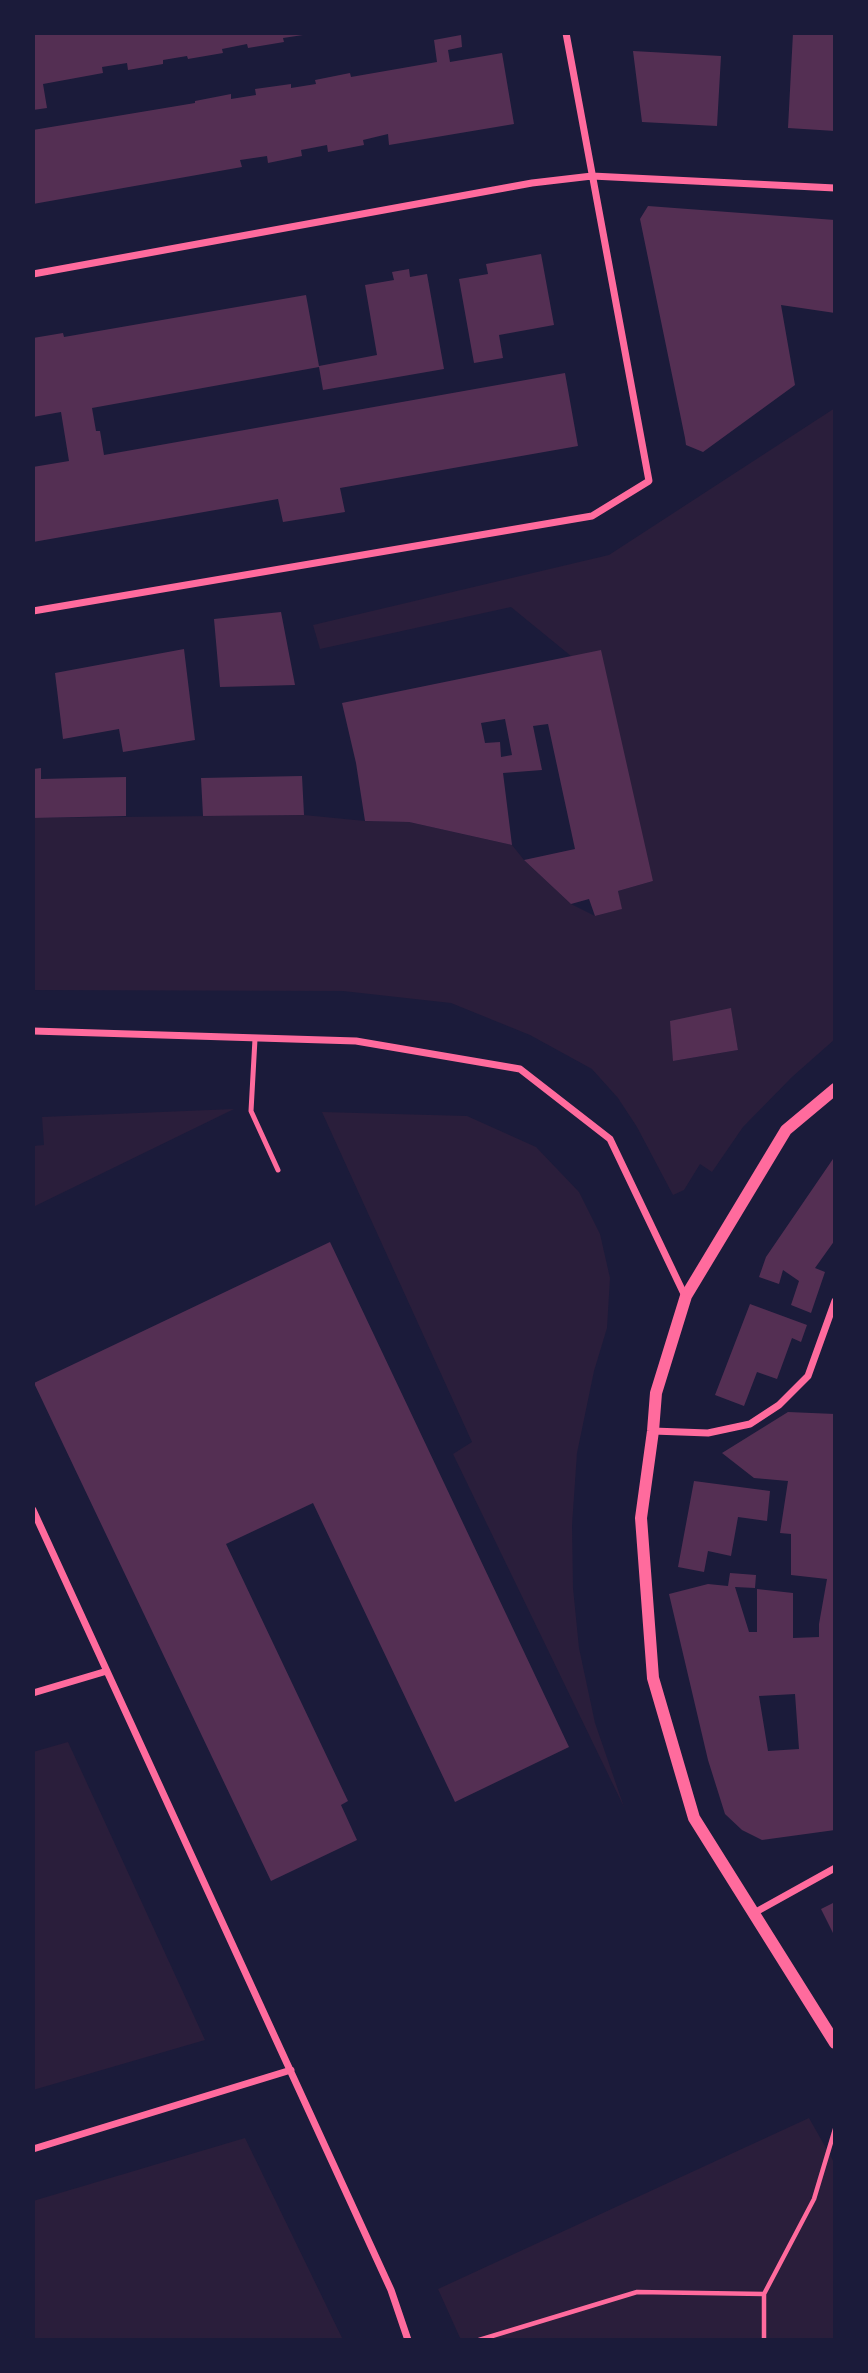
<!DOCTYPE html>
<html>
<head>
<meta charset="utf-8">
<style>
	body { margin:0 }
	#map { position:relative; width:868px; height:2373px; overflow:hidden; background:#1b1b3a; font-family:"IBM Plex Serif",serif }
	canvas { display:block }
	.frame { position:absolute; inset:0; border:35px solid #1b1b3a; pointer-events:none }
</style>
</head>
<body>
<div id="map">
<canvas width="868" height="2373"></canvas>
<div class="frame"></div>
</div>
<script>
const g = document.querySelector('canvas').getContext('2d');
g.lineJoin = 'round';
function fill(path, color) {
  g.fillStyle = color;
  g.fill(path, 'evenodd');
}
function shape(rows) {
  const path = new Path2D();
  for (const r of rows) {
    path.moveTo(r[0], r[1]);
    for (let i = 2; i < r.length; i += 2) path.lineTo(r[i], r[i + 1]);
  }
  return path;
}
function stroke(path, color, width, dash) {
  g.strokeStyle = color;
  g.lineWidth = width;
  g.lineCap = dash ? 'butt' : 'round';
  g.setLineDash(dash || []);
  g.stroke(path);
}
const green = shape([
	[835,408,835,1039,792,1077,743,1127,712,1172,700,1164,684,1190,673,1195,637,1127,618,1098,592,1069,530,1035,451,1003,343,991,33,990,33,818,304,815,365,821,409,822,512,845,524,860,571,904,595,916,621,909,618,891,653,881,571,656,511,607,320,649,313,625,609,555],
	[731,1009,738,1050,673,1061],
	[234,1109,33,1207,33,1146,44,1145,42,1117],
	[322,1112,467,1116,536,1147,579,1192,600,1234,610,1278,607,1328,594,1371,577,1453,572,1525,573,1588,579,1648,595,1723,624,1807,453,1454,472,1442],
	[68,1742,205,2040,33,2090,33,1752],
	[809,2118,835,2164,835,2340,461,2340,438,2289],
	[245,2138,343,2340,33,2340,33,2201]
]);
const building = shape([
	[33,33,302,33,303,35,283,38,284,42,248,48,247,44,222,49,223,53,188,59,187,56,163,60,163,64,128,70,127,63,102,67,103,73,43,84,47,108,33,110],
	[793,33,835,33,835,131,788,128],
	[461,35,462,47,448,50,450,62,502,53,514,124,389,145,388,134,363,140,364,145,328,152,327,145,301,150,302,156,268,163,267,156,240,160,242,167,33,204,33,130,195,103,195,101,231,94,231,99,256,95,255,89,291,84,291,88,316,84,315,80,350,73,351,77,437,62,434,40],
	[633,51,721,56,717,126,642,122],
	[648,206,835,220,835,313,781,305,795,385,703,452,686,445,685,438,640,219],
	[541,254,554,325,499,335,503,358,474,363,459,279,488,274,486,264],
	[409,269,410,277,427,274,444,369,323,390,319,367,92,408,96,431,100,431,104,455,565,373,578,446,340,488,345,512,283,522,278,499,33,542,33,467,69,461,61,412,33,417,33,338,63,333,64,337,306,295,319,366,377,355,365,285,394,280,392,272],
	[281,612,295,685,220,687,214,619],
	[184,649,195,740,123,752,119,729,63,739,55,673],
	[601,650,653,881,618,891,622,909,595,916,589,899,571,904,524,860,575,849,548,724,533,726,542,770,503,773,512,845,409,822,365,821,356,763,342,703],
	[505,719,512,755,501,757,500,742,485,743,481,723],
	[41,768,41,779,126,777,126,816,33,818,33,769],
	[302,776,304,815,203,816,201,778],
	[731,1008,738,1050,673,1061,670,1021],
	[835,1156,835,1240,815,1268,825,1272,811,1313,791,1305,799,1281,783,1270,779,1284,759,1277,766,1257],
	[330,1242,569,1747,455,1802,313,1503,226,1544,348,1801,341,1805,357,1840,271,1881,34,1383],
	[750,1304,807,1325,801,1342,792,1338,777,1379,757,1372,744,1406,715,1395],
	[788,1412,835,1414,835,1830,762,1840,742,1830,725,1814,708,1760,669,1594,708,1584,728,1586,730,1573,756,1575,755,1588,735,1587,749,1632,757,1632,757,1589,793,1593,793,1638,819,1637,819,1624,827,1579,791,1575,791,1534,780,1533,788,1481,754,1478,722,1453],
	[795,1694,799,1749,768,1751,759,1696],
	[694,1481,770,1491,767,1521,738,1517,731,1556,708,1551,704,1572,678,1567],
	[835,1902,835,1937,821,1909]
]);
const path = shape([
	[479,2340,637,2292,764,2294],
	[764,2340,764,2294,814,2199,835,2129]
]);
const service = shape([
	[255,1039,251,1111,278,1170]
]);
const minor = shape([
	[33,274,532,183,592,176,835,188],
	[33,611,592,516,649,481,566,33],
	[33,1031,356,1041,520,1069,610,1139,685,1296],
	[653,1431,708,1433,750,1424,779,1405,808,1376,835,1301],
	[33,1510,391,2290,408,2340],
	[33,1693,107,1671],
	[754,1913,835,1868],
	[33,2149,291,2070]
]);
const tertiary = shape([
	[835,1089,786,1130,686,1296,656,1393,653,1431,641,1518,653,1678,694,1818,835,2043]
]);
fill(green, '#2a1e3b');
fill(building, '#542f53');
stroke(path, '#ff6b9d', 4.5);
stroke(service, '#ff6b9d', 5);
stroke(minor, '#ff6b9d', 7);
stroke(tertiary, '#ff6b9d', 12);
</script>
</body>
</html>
